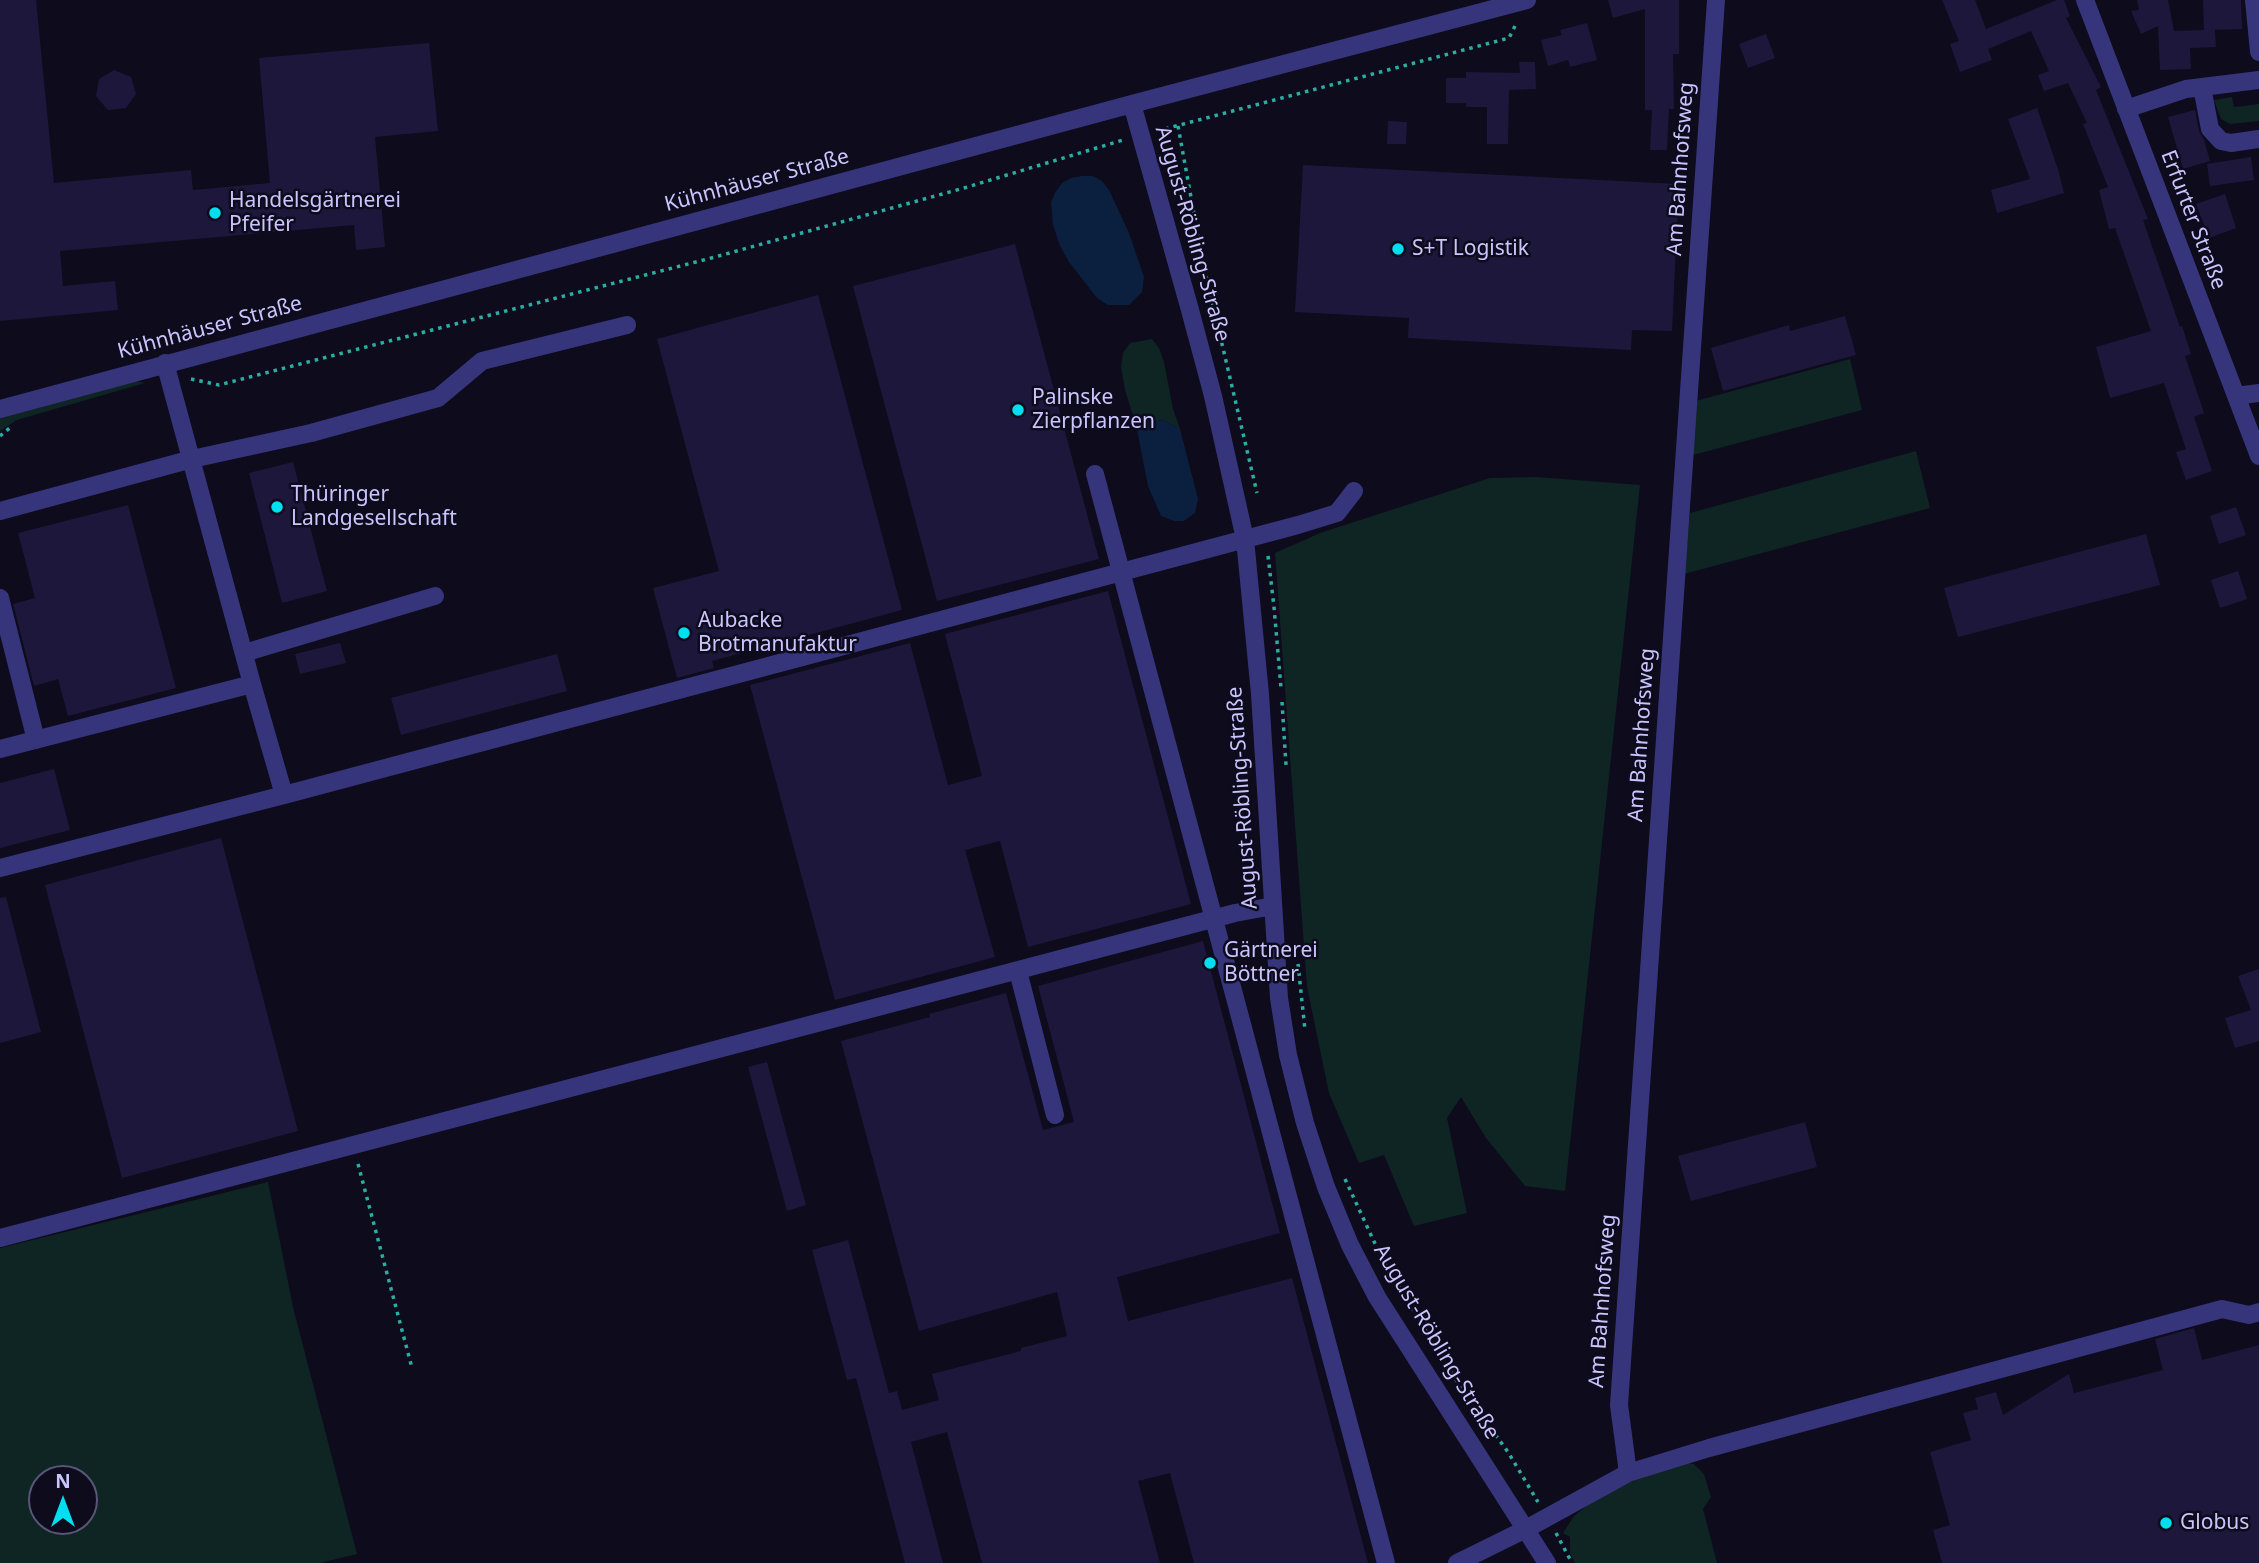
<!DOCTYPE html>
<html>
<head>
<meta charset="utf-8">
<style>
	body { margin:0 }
	#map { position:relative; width:2259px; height:1563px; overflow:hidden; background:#0d0b1c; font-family:"Noto Sans",sans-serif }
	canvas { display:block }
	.north { position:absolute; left:28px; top:1465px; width:70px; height:70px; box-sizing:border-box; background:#0d0b1c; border:2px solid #595577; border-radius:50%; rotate:0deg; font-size:19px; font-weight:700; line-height:28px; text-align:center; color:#cac5ff }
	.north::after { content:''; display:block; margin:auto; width:24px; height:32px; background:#00dff0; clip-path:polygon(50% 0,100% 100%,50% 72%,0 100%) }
</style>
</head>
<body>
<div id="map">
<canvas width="2259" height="1563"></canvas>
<div class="north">N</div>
</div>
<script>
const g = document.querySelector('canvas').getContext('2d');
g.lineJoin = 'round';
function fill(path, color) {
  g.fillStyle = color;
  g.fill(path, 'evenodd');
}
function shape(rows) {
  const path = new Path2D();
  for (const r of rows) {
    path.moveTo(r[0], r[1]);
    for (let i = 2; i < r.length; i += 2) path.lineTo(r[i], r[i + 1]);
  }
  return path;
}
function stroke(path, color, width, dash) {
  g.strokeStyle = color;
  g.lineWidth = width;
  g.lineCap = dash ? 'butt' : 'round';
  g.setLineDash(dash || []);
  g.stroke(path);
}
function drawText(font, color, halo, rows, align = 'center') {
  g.font = font + ' "Noto Sans",sans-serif';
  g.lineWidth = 5;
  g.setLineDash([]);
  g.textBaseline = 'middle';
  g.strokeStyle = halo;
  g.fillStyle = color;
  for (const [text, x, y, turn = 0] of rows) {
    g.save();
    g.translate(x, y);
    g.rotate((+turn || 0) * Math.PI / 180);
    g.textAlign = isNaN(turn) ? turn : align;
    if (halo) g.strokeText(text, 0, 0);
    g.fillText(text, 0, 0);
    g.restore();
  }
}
const green = shape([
	[2232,97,2234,107,2259,104,2259,121,2230,124,2221,119,2214,100],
	[1152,339,1159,348,1164,362,1173,409,1180,429,1163,420,1136,425,1125,390,1121,367,1123,353,1130,343],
	[1850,359,1862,410,1693,455,1696,401],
	[135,381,145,383,17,420,0,431,0,418],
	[1916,451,1930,508,1684,574,1690,513],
	[1537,477,1640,485,1565,1191,1525,1186,1486,1138,1461,1097,1447,1118,1467,1213,1414,1226,1384,1155,1359,1163,1329,1093,1307,987,1275,553,1320,533,1490,478],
	[268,1182,293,1307,357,1554,320,1563,0,1563,0,1248],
	[42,1479,84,1479,84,1521,42,1521],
	[1681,1462,1694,1464,1704,1474,1711,1497,1703,1509,1717,1563,1575,1563,1570,1553,1570,1537,1563,1533,1574,1516,1594,1500,1649,1473]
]);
const water = shape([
	[1082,176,1093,176,1102,181,1109,190,1129,233,1144,277,1142,292,1129,305,1108,305,1097,298,1069,262,1060,246,1053,225,1051,202,1055,193,1062,183,1071,178],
	[1163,420,1180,429,1198,499,1195,513,1184,521,1174,521,1161,516,1148,486,1136,425]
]);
const building = shape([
	[0,0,36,0,54,183,191,170,193,190,270,183,259,58,429,43,438,131,375,137,385,247,356,250,354,225,60,251,63,286,115,281,118,310,0,321],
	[1608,0,1679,0,1679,54,1673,54,1674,109,1669,109,1667,150,1650,150,1652,110,1645,110,1645,9,1613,18],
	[1942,0,1975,0,1986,29,2057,0,2064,0,2070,16,2066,18,2101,87,2096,90,2148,219,2143,220,2180,327,2182,326,2191,354,2185,356,2204,413,2194,417,2212,471,2186,480,2176,452,2186,449,2164,383,2110,398,2096,347,2151,331,2115,228,2109,229,2099,190,2108,187,2083,124,2087,123,2068,83,2044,91,2038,75,2049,71,2031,31,1988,49,1992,60,1960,72,1950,44,1959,41],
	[2137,0,2168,0,2174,31,2204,30,2203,0,2241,0,2242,29,2209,30,2215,30,2216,47,2190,48,2191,69,2160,70,2158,26,2141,34,2131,11,2139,10],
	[1587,23,1597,60,1570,67,1568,60,1548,66,1541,40,1562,35,1560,30],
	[1766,34,1775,58,1748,68,1739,44],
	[1519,62,1535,62,1536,89,1509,90,1508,144,1487,144,1487,107,1466,107,1466,103,1446,103,1446,78,1466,78,1466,72,1520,73],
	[114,70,131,77,136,94,126,108,108,110,96,96,99,79],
	[2037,108,2058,169,2064,193,1997,213,1991,190,2030,179,2008,119],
	[2195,110,2199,131,2204,140,2210,161,2183,169,2168,117],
	[1388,121,1407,122,1406,144,1387,144],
	[2251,157,2254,180,2210,186,2207,164],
	[1303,165,1679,184,1672,331,1632,330,1631,350,1408,338,1409,318,1295,312],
	[2225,194,2236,228,2209,238,2196,204],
	[1015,244,1099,559,937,601,853,286],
	[818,295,902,610,712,661,714,668,677,678,653,588,719,571,657,339],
	[1845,316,1856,355,1723,391,1711,348,1789,325,1790,331],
	[293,462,327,591,282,603,249,473],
	[128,505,176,688,68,716,58,679,34,686,13,604,35,598,18,533],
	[2236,507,2246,535,2219,544,2210,516],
	[2146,534,2160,585,1958,637,1944,588],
	[2238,571,2247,599,2220,608,2211,580],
	[1108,591,1191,904,1028,947,1000,841,965,850,995,957,835,1000,750,685,910,643,948,785,982,776,945,634],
	[340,643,346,663,300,674,295,654],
	[557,654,567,691,401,735,391,698],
	[54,769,70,830,0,848,0,783],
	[221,838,298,1131,122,1178,45,885],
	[6,897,41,1032,0,1043,0,898],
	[1203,941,1280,1233,1117,1277,1128,1321,1292,1278,1368,1563,1194,1563,1170,1473,1138,1481,1160,1563,982,1563,947,1432,911,1442,943,1563,905,1563,856,1378,847,1380,812,1250,848,1240,889,1393,897,1391,902,1410,939,1400,932,1374,1021,1351,1021,1348,1067,1336,1057,1292,919,1331,841,1041,930,1017,929,1014,1006,993,1043,1130,1074,1122,1038,986],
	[2259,969,2259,1041,2235,1048,2225,1018,2251,1010,2238,976],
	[767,1062,806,1205,787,1211,748,1067],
	[1805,1122,1817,1167,1691,1201,1678,1156],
	[2194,1328,2202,1360,2259,1345,2259,1563,1942,1563,1933,1530,1950,1525,1930,1452,1971,1440,1963,1413,1978,1409,1975,1398,1996,1392,2003,1415,2069,1374,2074,1393,2163,1370,2155,1339]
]);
const path = shape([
	[1178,126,1203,263,1257,493],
	[1157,131,1509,38,1517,22],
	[191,379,219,385,715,257,964,188,1123,140],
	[0,436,12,426],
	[1268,556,1274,607,1281,688],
	[1282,702,1286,765],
	[1298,964,1305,1030],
	[358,1164,412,1368],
	[1345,1179,1384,1263,1460,1386,1508,1452,1538,1502],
	[1556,1533,1572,1563]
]);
const minor = shape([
	[2085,0,2259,456],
	[2254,0,2259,52],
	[2202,87,2210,129,2221,141,2231,143,2259,139],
	[1132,104,1190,310,1213,396,1245,539,1260,694,1279,998,1288,1055,1305,1123,1326,1187,1350,1245,1377,1297,1547,1563],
	[2126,109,2186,89,2259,80],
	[2236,396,2259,393],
	[0,409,1132,104,1527,0],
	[1095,474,1386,1563],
	[0,511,192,459,311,433,438,398,482,361,627,325],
	[0,598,36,740],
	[244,653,435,596],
	[252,684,284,795,1298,525,1337,513,1354,491],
	[0,749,252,684,165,363],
	[0,868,284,795],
	[1018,971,1055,1115],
	[0,1238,1235,913,1273,906],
	[1628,1473,1619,1405,1716,0],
	[1457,1563,1526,1529,1628,1473,1709,1448,2222,1309,2249,1315,2259,1312]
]);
const markers = [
	[215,213,7,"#00dff0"],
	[1398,249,7,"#00dff0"],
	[1018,410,7,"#00dff0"],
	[277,507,7,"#00dff0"],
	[684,633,7,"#00dff0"],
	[1210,963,7,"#00dff0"],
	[2166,1523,7,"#00dff0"]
];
const streetNames = [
	["Am Bahnhofsweg",1681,169,-86],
	["Kühnhäuser Straße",757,181,-15],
	["Erfurter Straße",2193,220,69],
	["August-Röbling-Straße",1192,234,74],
	["Kühnhäuser Straße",210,328,-15],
	["Am Bahnhofsweg",1642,735,-86],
	["August-Röbling-Straße",1243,798,-94],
	["Am Bahnhofsweg",1603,1301,-86],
	["August-Röbling-Straße",1436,1342,59]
];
const poiNames = [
	["Handelsgärtnerei",229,201],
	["Pfeifer",229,225],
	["S+T Logistik",1412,249],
	["Palinske",1032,398],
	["Zierpflanzen",1032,422],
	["Thüringer",291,495],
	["Landgesellschaft",291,519],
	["Aubacke",698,621],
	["Brotmanufaktur",698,645],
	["Gärtnerei",1224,951],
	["Böttner",1224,975],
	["Globus",2180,1523]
];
fill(green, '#0e2524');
fill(water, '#0b203f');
fill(building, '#1e173c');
stroke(path, '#2cada1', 3.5, [3.5, 5]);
stroke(minor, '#36357b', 18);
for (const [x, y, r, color] of markers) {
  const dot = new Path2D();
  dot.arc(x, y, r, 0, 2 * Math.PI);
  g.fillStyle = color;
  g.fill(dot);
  stroke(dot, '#0d0b1c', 2.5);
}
drawText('21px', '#cac5ff', '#0d0b1c', streetNames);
drawText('21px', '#cac5ff', '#0d0b1c', poiNames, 'left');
</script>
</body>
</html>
